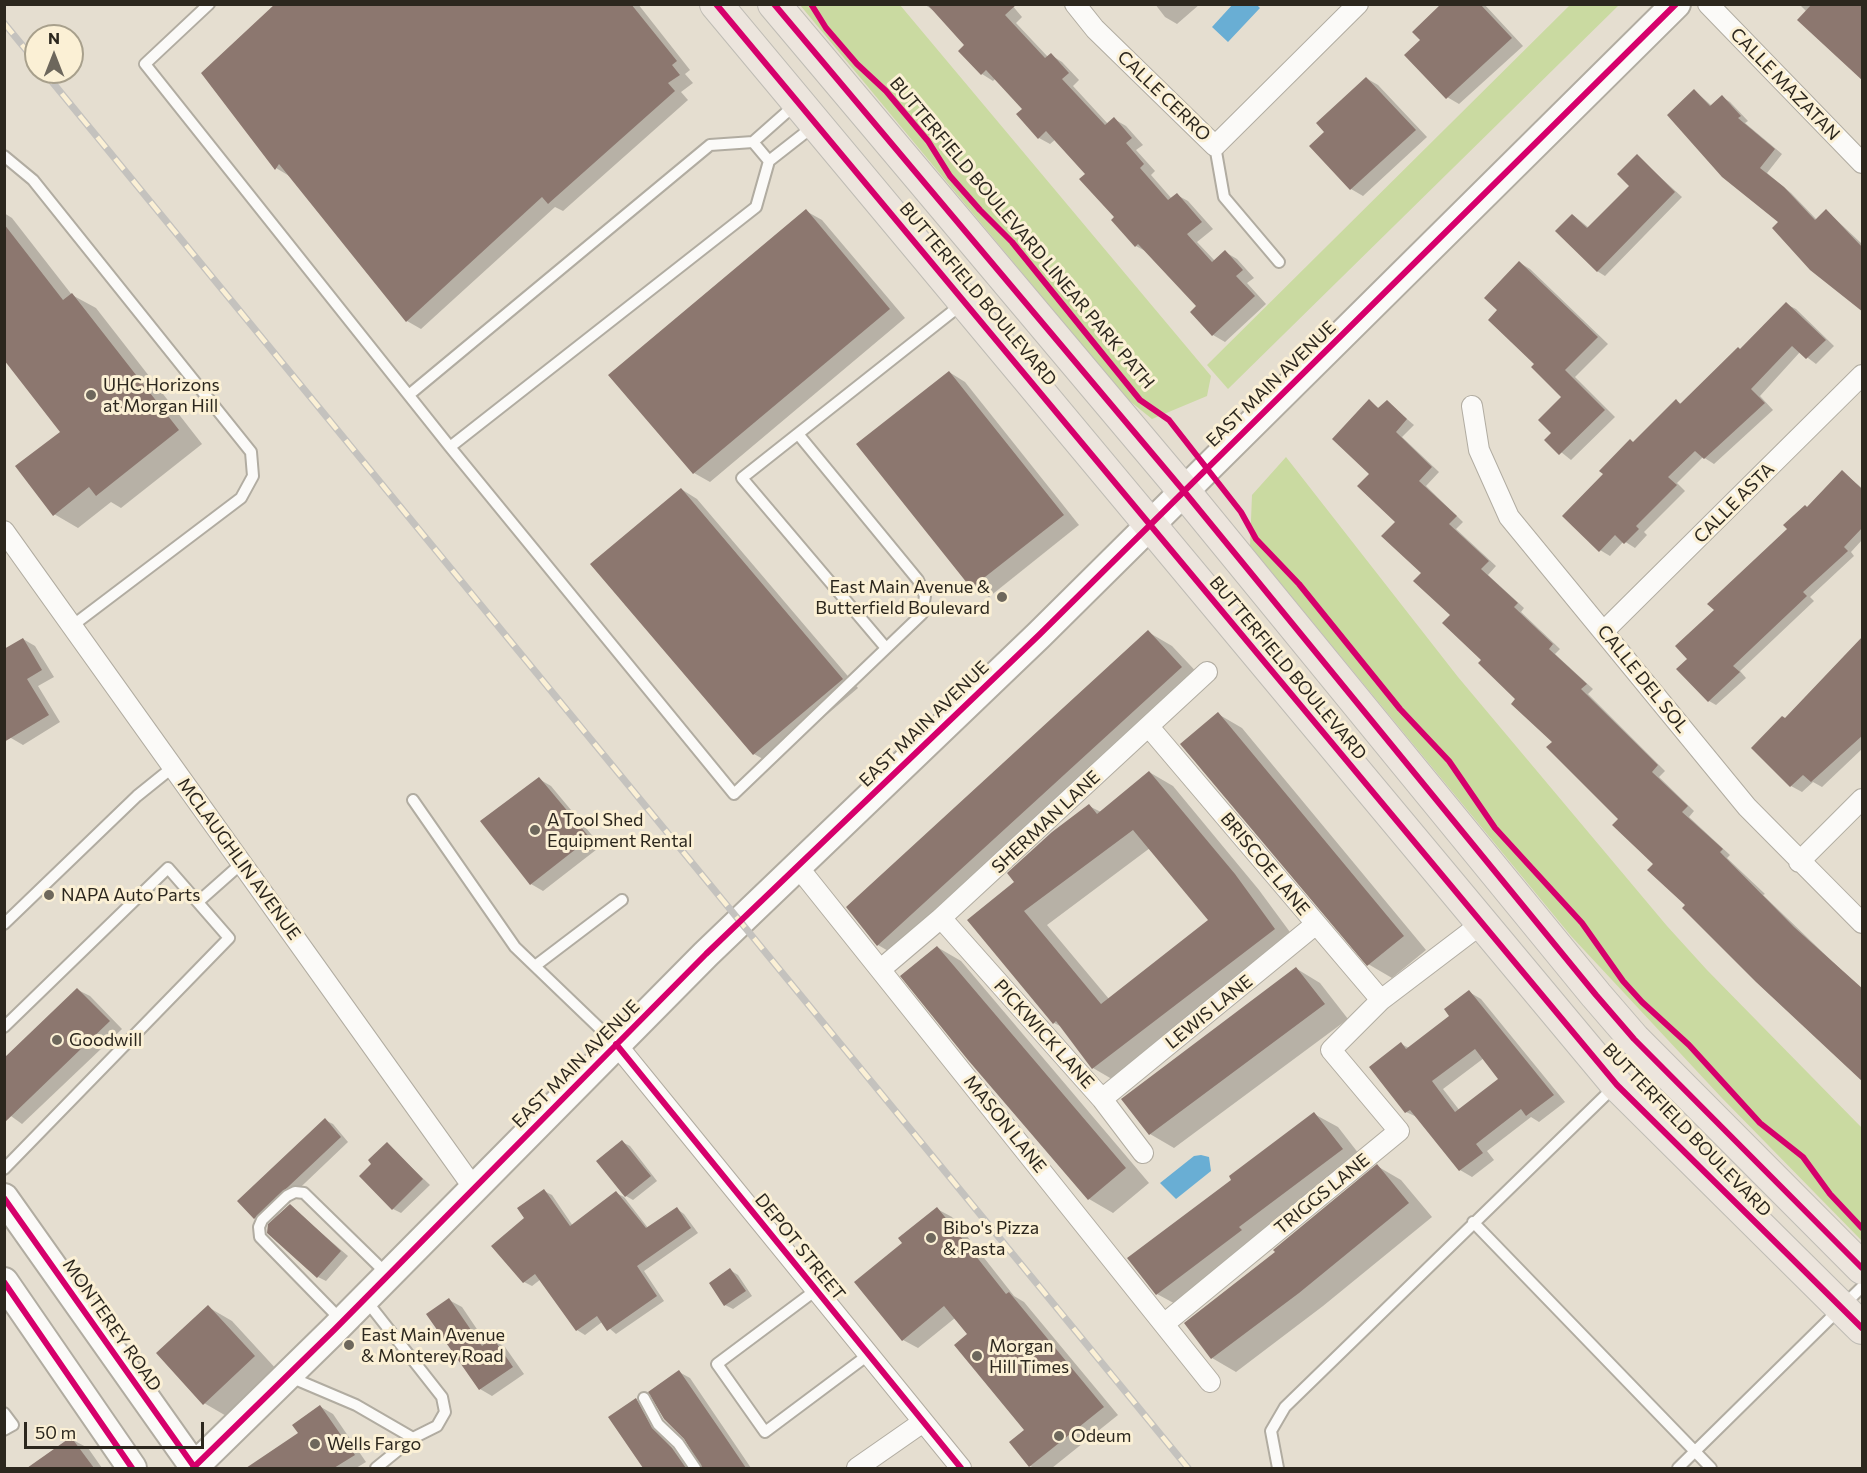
<!DOCTYPE html>
<html>
<head>
<meta charset="utf-8">
<style>
	body { margin:0 }
	#map { position:relative; width:1867px; height:1473px; overflow:hidden; background:#e5ded0; font-family:Commissioner,sans-serif }
	canvas { display:block }
	.frame { position:absolute; inset:0; border:6px solid #2c271e; pointer-events:none }
	.north { position:absolute; left:24px; top:24px; width:60px; height:60px; box-sizing:border-box; background:#fbf0d5; border:2px solid #a8a08c; border-radius:50%; rotate:0deg; font-size:16px; font-weight:700; line-height:24px; text-align:center; color:#2c271e }
	.north::after { content:''; display:block; margin:auto; width:21px; height:27px; background:#6d675c; clip-path:polygon(50% 0,100% 100%,50% 72%,0 100%) }
	.scale { position:absolute; left:24px; top:1422px; width:180px; height:27px; box-sizing:border-box; border:3px solid #2c271e; border-top:0; padding-left:8px; font-size:18px; line-height:21px; white-space:nowrap; color:#2c271e; -webkit-text-stroke:4px #fbf0d5; paint-order:stroke }
</style>
</head>
<body>
<div id="map">
<canvas width="1867" height="1473"></canvas>
<div class="frame"></div>
<div class="north">N</div>
<div class="scale">50 m</div>
</div>
<script>
const g = document.querySelector('canvas').getContext('2d');
g.lineJoin = 'round';
function fill(path, color) {
  g.fillStyle = color;
  g.fill(path, 'evenodd');
}
function shape(rows) {
  const path = new Path2D();
  for (const r of rows) {
    path.moveTo(r[0], r[1]);
    for (let i = 2; i < r.length; i += 2) path.lineTo(r[i], r[i + 1]);
  }
  return path;
}
function stroke(path, color, width, dash) {
  g.strokeStyle = color;
  g.lineWidth = width;
  g.lineCap = dash ? 'butt' : 'round';
  g.setLineDash(dash || []);
  g.stroke(path);
}
function drawText(font, color, halo, rows, align = 'center') {
  g.font = font + ' Commissioner,sans-serif';
  g.lineWidth = 6;
  g.setLineDash([]);
  g.textBaseline = 'middle';
  g.strokeStyle = halo;
  g.fillStyle = color;
  for (const [text, x, y, turn = 0] of rows) {
    g.save();
    g.translate(x, y);
    g.rotate((+turn || 0) * Math.PI / 180);
    g.textAlign = isNaN(turn) ? turn : align;
    if (halo) g.strokeText(text, 0, 0);
    g.fillText(text, 0, 0);
    g.restore();
  }
}
const green = shape([
	[1571,4,1619,5,1228,389,1207,365],
	[800,5,900,5,1211,376,1207,396,1152,419,1126,398],
	[1286,457,1458,677,1667,926,1707,970,1862,1128,1862,1241,1721,1097,1571,936,1250,546,1252,495]
]);
const water = shape([
	[1233,4,1257,5,1260,8,1228,42,1212,27],
	[1201,1155,1209,1157,1211,1171,1176,1199,1160,1183,1194,1156]
]);
const shadow = shape([
	[278,4,638,4,690,70,685,74,693,83,681,92,688,100,563,211,555,207,421,329,407,321,291,177,276,168],
	[924,4,1011,4,1022,17,1016,23,1048,57,1051,55,1062,62,1079,80,1073,86,1108,124,1114,119,1126,126,1143,145,1136,150,1155,171,1151,175,1172,199,1177,195,1188,201,1213,229,1197,242,1215,261,1225,252,1237,259,1254,278,1247,283,1266,304,1225,342,1213,335,1198,307,1147,252,1136,246,1087,174,1056,139,1050,144,1039,138,1024,109,996,78,993,81,982,74,966,45,934,11],
	[1155,4,1200,4,1177,24,1165,17],
	[1443,4,1484,4,1523,46,1459,104,1447,97,1422,40],
	[1799,4,1862,4,1807,12],
	[1366,78,1378,85,1427,137,1363,196,1351,189,1311,146,1326,132],
	[1695,91,1712,106,1722,97,1730,102,1748,121,1745,123,1782,154,1767,173,1791,193,1817,220,1827,211,1862,244,1862,310,1780,222],
	[1637,156,1682,197,1605,276,1597,271,1573,215,1589,228,1632,186],
	[806,211,822,220,905,318,710,482,694,473],
	[4,213,12,218,72,295,96,308,202,444,121,508,111,502,78,528,54,514,62,433,4,357],
	[1520,263,1530,269,1608,344,1575,377,1615,417,1571,460,1546,440,1553,433,1563,397,1536,364,1499,310],
	[1786,304,1796,309,1834,346,1816,364,1800,352,1760,396,1773,410,1714,464,1703,457,1677,483,1685,491,1644,532,1647,535,1635,548,1624,541,1610,556,1600,550,1634,443,1676,401,1682,404,1741,351],
	[949,372,965,382,1079,525,989,597,972,587,858,444],
	[1369,401,1380,409,1387,402,1414,425,1402,437,1439,472,1426,486,1463,522,1456,529,1496,566,1488,575,1524,608,1521,612,1560,649,1555,654,1593,689,1588,694,1665,771,1659,777,1694,811,1689,817,1730,855,1727,858,1765,894,1763,895,1862,990,1687,905,1620,819,1483,660,1423,573,1371,474],
	[1842,472,1862,488,1862,540,1851,552,1854,556,1810,597,1814,601,1740,671,1746,678,1716,705,1709,701,1689,659,1716,610],
	[681,489,697,499,858,688,770,763,754,754],
	[1148,632,1172,646,1205,681,902,959,878,945,848,907],
	[23,639,35,646,54,677,38,686,60,722,23,745,11,738,4,727],
	[1862,643,1862,749,1822,787,1813,782,1802,792,1791,786,1786,720],
	[1218,714,1242,728,1426,950,1392,978,1368,964],
	[1149,772,1173,786,1259,890,1298,943,1117,1082,1093,1068,1062,1027,1054,1023,1016,883,1089,806,1101,812],
	[1150,848,1210,921,1109,999,1047,925],
	[539,779,551,786,601,846,543,891,531,884],
	[937,947,961,961,1149,1183,1113,1213,1089,1199],
	[1297,969,1320,983,1348,1019,1174,1148,1150,1134],
	[78,990,90,996,122,1029,22,1124,4,1111],
	[1469,992,1481,999,1565,1102,1539,1122,1531,1117,1487,1151,1494,1160,1472,1177,1460,1170,1419,1118,1406,1112,1371,1067,1401,1044,1409,1048,1451,1016],
	[1484,1058,1500,1079,1460,1111,1443,1089],
	[1314,1114,1338,1127,1366,1163,1181,1307,1157,1294,1233,1180],
	[325,1120,333,1124,348,1142,263,1223,255,1218,239,1201],
	[622,1142,630,1146,657,1181,633,1200,626,1196],
	[387,1144,430,1185,401,1213,393,1209,374,1164],
	[1377,1166,1401,1180,1432,1217,1323,1306,1236,1372,1212,1358,1278,1252],
	[544,1191,552,1195,573,1226,616,1193,624,1197,648,1228,677,1209,684,1214,698,1233,644,1271,664,1301,616,1334,602,1322,585,1335,577,1330,541,1279,532,1286,524,1282,526,1218],
	[290,1206,348,1256,326,1281,318,1277],
	[937,1209,952,1217,1014,1296,1024,1302,1118,1415,1052,1468,1035,1468,1030,1466,1026,1430,969,1335,955,1318,918,1348,903,1340,904,1243],
	[730,1270,738,1275,752,1296,733,1309,725,1305],
	[449,1300,462,1307,487,1344,493,1340,505,1347,524,1374,492,1396,480,1389],
	[208,1307,232,1321,278,1371,228,1417,204,1403],
	[679,1372,690,1378,751,1468,702,1468],
	[636,1400,646,1405,663,1437,691,1468,645,1468,610,1417],
	[321,1407,333,1414,366,1462,356,1468,249,1468,300,1434],
	[71,1439,88,1448,102,1468,30,1468]
]);
const building = shape([
	[275,4,631,4,677,61,672,65,680,75,668,83,675,91,548,204,542,197,406,322,279,164,275,170,201,73],
	[927,4,1017,4,1005,15,1045,58,1051,53,1069,73,1062,79,1105,125,1114,117,1132,138,1126,143,1144,164,1140,168,1168,200,1177,193,1202,222,1187,234,1212,262,1225,250,1243,270,1236,276,1255,296,1212,336,1190,312,1196,306,1138,244,1135,247,1111,220,1114,217,1079,179,1085,174,1046,131,1038,139,1016,114,1022,109,986,70,981,75,958,51,964,45],
	[1441,4,1480,4,1512,38,1446,99,1404,55,1420,40,1412,32],
	[1812,4,1863,4,1863,81,1797,20],
	[1366,77,1416,130,1350,190,1309,146,1324,132,1316,123],
	[1694,89,1710,106,1722,95,1741,116,1738,118,1775,149,1760,168,1784,187,1815,220,1826,209,1863,248,1863,312,1810,270,1772,228,1778,222,1722,177,1667,115],
	[1637,154,1675,192,1597,272,1555,231,1572,214,1587,228,1629,186,1617,174],
	[806,209,890,309,693,474,608,375],
	[4,224,63,300,72,293,179,430,96,496,89,487,53,516,15,466,60,432,4,360],
	[1519,261,1598,337,1565,370,1605,410,1559,455,1544,440,1551,433,1538,420,1561,397,1531,367,1534,364,1488,320,1497,310,1484,298],
	[1786,302,1826,340,1806,359,1792,346,1751,389,1765,403,1704,459,1695,451,1668,477,1677,485,1636,526,1639,529,1624,544,1615,535,1599,552,1562,516,1603,474,1599,471,1630,439,1633,442,1676,399,1680,404,1738,347,1740,349],
	[949,371,1064,515,971,588,856,444],
	[1369,399,1378,408,1387,400,1407,419,1396,432,1432,467,1419,481,1457,516,1449,524,1489,561,1481,569,1518,603,1514,607,1553,644,1549,649,1587,684,1581,689,1658,765,1652,772,1688,806,1682,812,1723,849,1720,852,1794,927,1863,989,1863,1082,1756,982,1682,908,1685,905,1647,870,1653,864,1612,825,1618,819,1546,747,1552,742,1511,704,1515,699,1478,663,1481,660,1442,623,1450,615,1413,581,1421,573,1381,536,1395,522,1357,486,1369,474,1332,439],
	[1842,470,1863,490,1863,527,1844,547,1848,551,1803,592,1807,596,1733,666,1740,672,1708,702,1676,669,1687,659,1675,646,1714,610,1707,604,1787,529,1783,525,1805,505,1807,507],
	[681,488,843,679,753,755,590,564],
	[1148,630,1182,667,877,946,846,907],
	[1863,636,1863,735,1811,782,1803,775,1790,787,1751,748,1782,716,1785,718],
	[23,638,42,670,27,679,49,715,4,742,4,649],
	[1218,712,1404,936,1367,966,1180,744],
	[1149,771,1235,874,1275,929,1092,1069,1056,1021,1053,1024,967,920,1014,882,1007,873,1052,832,1089,804,1097,814],
	[1133,830,1208,920,1101,1004,1024,911],
	[539,777,590,838,530,885,480,821],
	[937,946,1126,1168,1088,1200,968,1060,900,976],
	[1296,967,1325,1004,1149,1135,1121,1099],
	[77,988,110,1021,4,1123,4,1058],
	[1469,990,1554,1095,1526,1116,1521,1109,1476,1144,1483,1153,1459,1171,1410,1110,1405,1113,1369,1067,1401,1042,1406,1049,1449,1016,1444,1009],
	[1475,1049,1498,1079,1455,1112,1432,1081],
	[1314,1112,1343,1149,1239,1227,1242,1230,1156,1295,1127,1258,1231,1180,1229,1176],
	[325,1118,341,1137,254,1219,237,1201],
	[622,1140,651,1176,625,1197,596,1161],
	[387,1142,423,1179,392,1210,359,1176,371,1164,368,1160],
	[1377,1164,1409,1203,1299,1293,1211,1359,1184,1323,1275,1252,1273,1250],
	[544,1189,570,1226,616,1191,646,1228,677,1207,691,1228,637,1266,657,1296,607,1331,597,1316,576,1331,535,1274,523,1283,491,1246,524,1218,517,1208],
	[290,1204,341,1251,317,1278,267,1233,268,1224],
	[937,1207,1006,1294,1009,1292,1104,1407,1029,1467,1009,1442,1024,1430,954,1345,967,1334,944,1306,902,1341,854,1282,902,1243,898,1238],
	[730,1268,746,1291,724,1306,709,1283],
	[449,1298,482,1346,493,1338,513,1367,479,1390,426,1314],
	[208,1305,255,1356,203,1405,156,1353],
	[679,1370,725,1437,746,1468,702,1468,684,1439,664,1419,648,1392],
	[636,1398,652,1428,672,1448,686,1468,643,1468,608,1417],
	[320,1405,355,1455,334,1468,246,1468,298,1433,292,1425],
	[71,1437,94,1468,27,1468]
]);
const lane = shape([
	[209,4,145,64,450,447,734,794,922,614,925,596,918,580,798,434],
	[753,142,769,161],
	[1215,146,1224,197,1279,262],
	[4,156,33,180,251,452,253,476,241,498,72,626],
	[410,394,710,145,753,142,797,103],
	[450,447,756,207,769,161,815,125],
	[886,648,742,478,962,304],
	[413,800,515,947,616,1044],
	[198,902,242,863],
	[4,924,137,796,173,767],
	[535,966,622,900],
	[4,1027,168,868,229,938,4,1169],
	[1473,1222,1711,1468],
	[816,1290,717,1364,765,1432,868,1355],
	[365,1299,442,1397,445,1412,437,1426,413,1438,376,1468],
	[341,1320,260,1237,259,1227,262,1220,287,1196,295,1192,304,1193,388,1275],
	[290,1377,356,1405,413,1438],
	[644,1398,658,1424,678,1443,695,1468],
	[4,1413,13,1425,4,1430],
	[1278,1468,1271,1431,1285,1407,1614,1087],
	[1678,1468,1862,1287]
]);
const street = shape([
	[1075,4,1095,29,1215,146,1358,4],
	[1708,4,1862,163],
	[1472,406,1479,450,1509,517,1747,807,1862,923],
	[4,531,473,1187],
	[1605,630,1862,375],
	[1149,727,1381,1000],
	[1799,862,1862,799],
	[798,867,1210,1382],
	[941,918,1102,1099,1143,1153],
	[881,969,941,918,1207,672],
	[616,1044,961,1468],
	[1102,1099,1316,924],
	[1164,1324,1399,1131,1331,1050,1381,1000,1481,924],
	[857,1468,923,1422]
]);
const secondary = shape([
	[4,1198,195,1468],
	[4,1282,132,1468],
	[193,1468,334,1330,706,954,1039,635,1676,4]
]);
const primary = shape([
	[716,4,1617,1085,1862,1328],
	[774,4,1183,490,1596,995,1634,1039,1862,1268]
]);
const rail = shape([
	[4,23,36,62],
	[44,72,1188,1468]
]);
const cycleway = shape([
	[716,4,1617,1085,1862,1328],
	[774,4,1183,490,1596,995,1634,1039,1862,1268],
	[811,4,826,28,857,64,886,91,928,141,950,176,980,210,1012,242,1140,400,1169,420,1241,512,1256,539,1299,584,1400,709,1449,761,1495,828,1582,923,1623,981,1642,1002,1689,1045,1760,1123,1803,1157,1830,1194,1862,1228],
	[616,1044,961,1468],
	[4,1198,195,1468],
	[4,1282,132,1468],
	[193,1468,334,1330,706,954,1039,635,1676,4]
]);
const markers = [
	[91,395,6,"#6d675c"],
	[1002,597,6,"#6d675c"],
	[535,830,6,"#6d675c"],
	[49,895,6,"#6d675c"],
	[57,1040,6,"#6d675c"],
	[931,1238,6,"#6d675c"],
	[349,1345,6,"#6d675c"],
	[977,1356,6,"#6d675c"],
	[1059,1436,6,"#6d675c"],
	[315,1444,6,"#6d675c"]
];
const streetNames = [
	["CALLE MAZATAN",1785,84,46],
	["CALLE CERRO",1164,96,44],
	["BUTTERFIELD BOULEVARD LINEAR PARK PATH",1022,233,50],
	["BUTTERFIELD BOULEVARD",978,294,50],
	["EAST MAIN AVENUE",1271,384,-44],
	["CALLE ASTA",1734,503,-45],
	["BUTTERFIELD BOULEVARD",1288,668,50],
	["CALLE DEL SOL",1643,679,51],
	["EAST MAIN AVENUE",924,724,-44],
	["SHERMAN LANE",1046,822,-43],
	["MCLAUGHLIN AVENUE",239,859,54],
	["BRISCOE LANE",1265,864,50],
	["LEWIS LANE",1209,1012,-39],
	["PICKWICK LANE",1044,1034,48],
	["EAST MAIN AVENUE",576,1064,-45],
	["MASON LANE",1005,1124,51],
	["BUTTERFIELD BOULEVARD",1687,1130,46],
	["TRIGGS LANE",1322,1194,-39],
	["DEPOT STREET",800,1247,51],
	["MONTEREY ROAD",112,1325,55]
];
const poiNames = [
	["UHC Horizons",103,385],
	["at Morgan Hill",103,406],
	["East Main Avenue &",990,587,"right"],
	["Butterfield Boulevard",990,608,"right"],
	["A Tool Shed",547,820],
	["Equipment Rental",547,841],
	["NAPA Auto Parts",61,895],
	["Goodwill",69,1040],
	["Bibo's Pizza",943,1228],
	["& Pasta",943,1249],
	["East Main Avenue",361,1335],
	["& Monterey Road",361,1356],
	["Morgan",989,1346],
	["Hill Times",989,1367],
	["Odeum",1071,1436],
	["Wells Fargo",327,1444]
];
fill(green, '#cadaa1');
fill(water, '#69aed4');
fill(shadow, '#0003');
fill(building, '#8c776f');
stroke(lane, '#b1aca1', 14);
stroke(street, '#b1aca1', 22);
stroke(secondary, '#b1aca1', 32);
stroke(primary, '#bfbcb5', 34);
stroke(lane, '#fbfaf8', 10);
stroke(street, '#fbfaf8', 20);
stroke(secondary, '#fbfaf8', 28);
stroke(primary, '#ece5dd', 32);
stroke(rail, '#c4c2be', 7);
stroke(rail, '#fbf0d5', 4.5, [14]);
stroke(cycleway, '#d6006c', 6);
for (const [x, y, r, color] of markers) {
  const dot = new Path2D();
  dot.arc(x, y, r, 0, 2 * Math.PI);
  g.fillStyle = color;
  g.fill(dot);
  stroke(dot, '#fbf0d5', 2);
}
drawText('18px', '#2c271e', '#fbf0d5', streetNames);
drawText('18px', '#2c271e', '#fbf0d5', poiNames, 'left');
</script>
</body>
</html>
